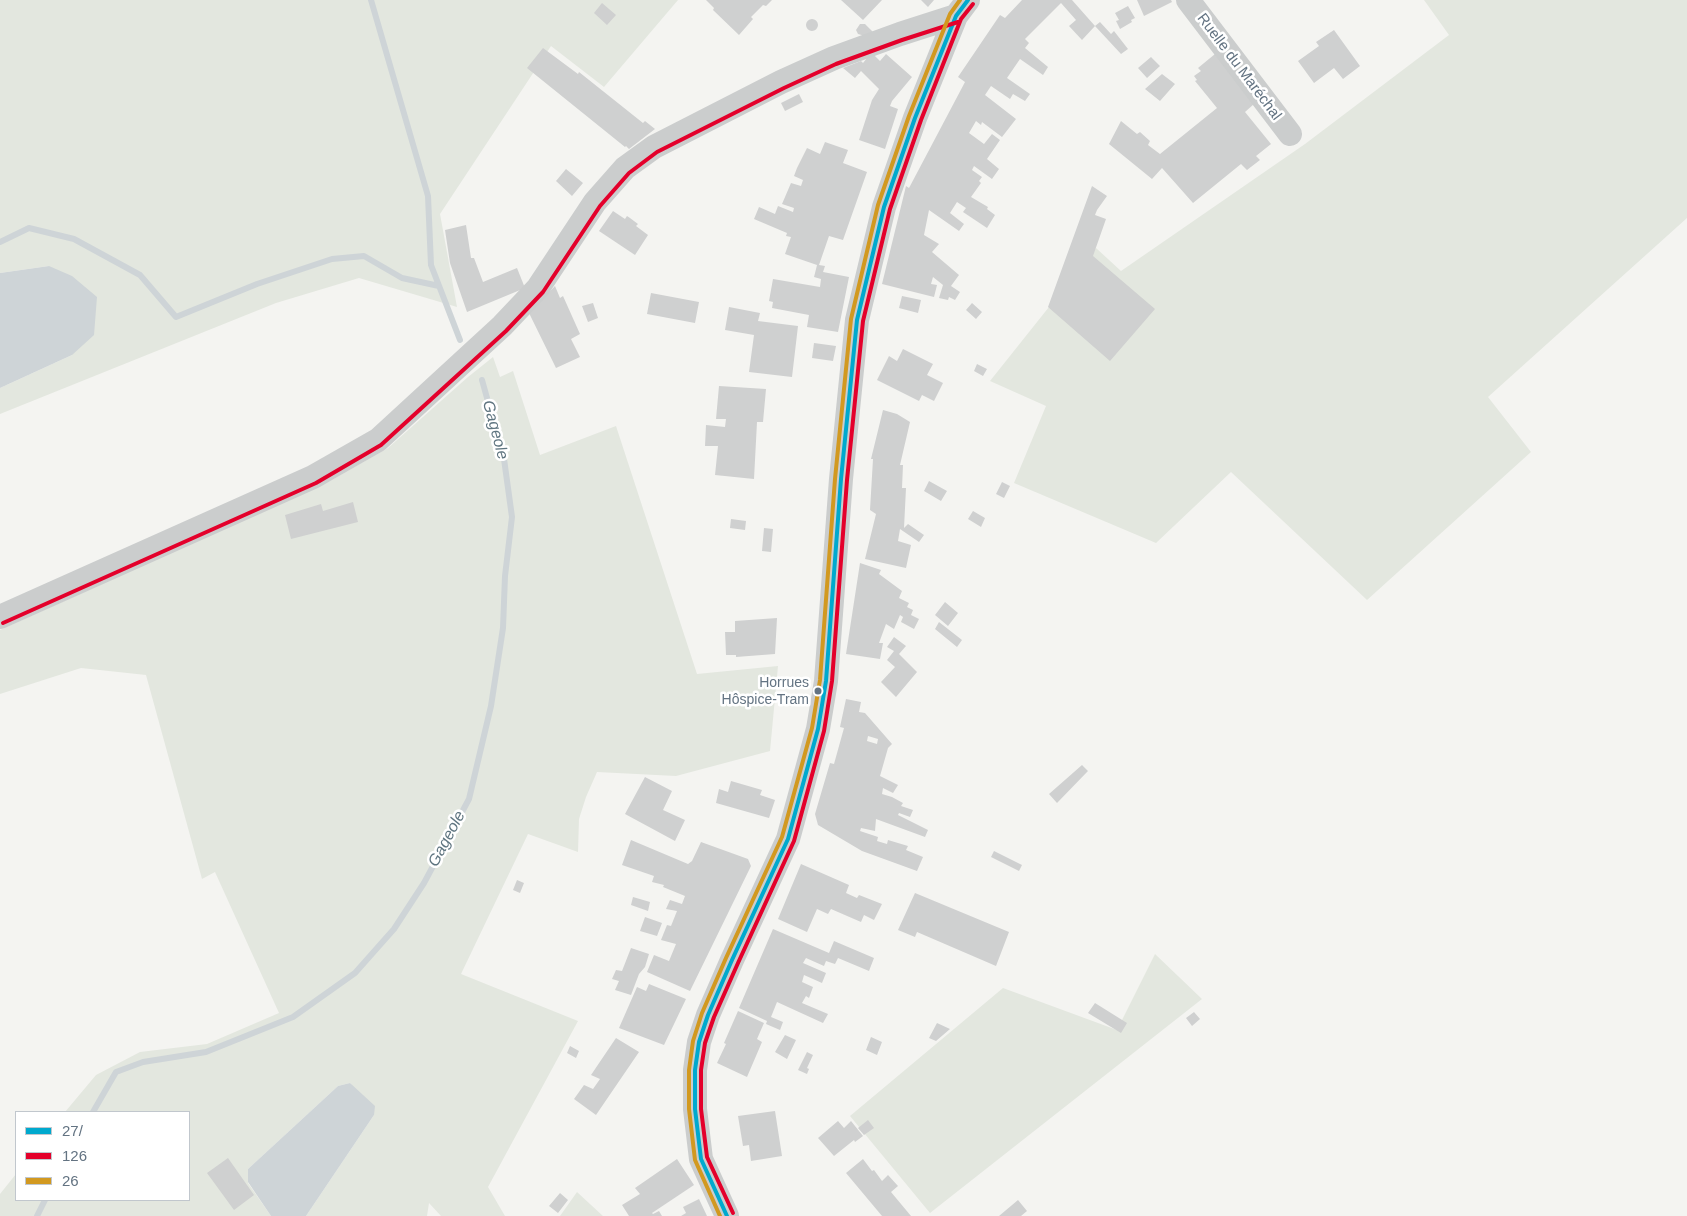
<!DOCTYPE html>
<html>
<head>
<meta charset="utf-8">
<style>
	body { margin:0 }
	#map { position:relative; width:1687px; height:1216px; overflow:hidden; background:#f4f4f1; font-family:Arial,sans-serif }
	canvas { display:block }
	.legend { position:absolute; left:15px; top:1111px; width:175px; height:90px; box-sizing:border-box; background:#fff; border:1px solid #c1c7cd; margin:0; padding:6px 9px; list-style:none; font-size:15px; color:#637382 }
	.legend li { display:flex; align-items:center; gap:10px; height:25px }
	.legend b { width:25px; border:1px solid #c1c7cd }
</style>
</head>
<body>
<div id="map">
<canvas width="1687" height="1216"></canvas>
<ul class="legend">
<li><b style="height:6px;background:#00a9ce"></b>27/</li>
<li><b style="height:6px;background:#e4002b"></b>126</li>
<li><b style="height:6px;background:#d29920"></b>26</li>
</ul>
</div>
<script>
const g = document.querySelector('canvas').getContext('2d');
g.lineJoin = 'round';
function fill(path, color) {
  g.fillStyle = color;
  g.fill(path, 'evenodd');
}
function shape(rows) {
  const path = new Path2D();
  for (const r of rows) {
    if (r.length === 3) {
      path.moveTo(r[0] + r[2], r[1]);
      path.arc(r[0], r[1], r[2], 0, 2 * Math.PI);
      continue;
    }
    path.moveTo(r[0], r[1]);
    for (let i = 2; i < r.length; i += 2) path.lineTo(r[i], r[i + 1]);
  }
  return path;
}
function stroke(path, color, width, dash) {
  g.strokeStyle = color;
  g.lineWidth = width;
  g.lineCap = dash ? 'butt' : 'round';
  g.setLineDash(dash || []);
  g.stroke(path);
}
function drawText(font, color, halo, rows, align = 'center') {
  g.font = font + ' Arial,sans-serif';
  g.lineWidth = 5;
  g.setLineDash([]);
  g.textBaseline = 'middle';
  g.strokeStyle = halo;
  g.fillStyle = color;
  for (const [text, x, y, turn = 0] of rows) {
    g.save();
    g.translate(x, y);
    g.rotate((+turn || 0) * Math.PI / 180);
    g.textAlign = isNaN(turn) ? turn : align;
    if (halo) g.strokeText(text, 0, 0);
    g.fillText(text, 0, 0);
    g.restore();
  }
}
const green = shape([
	[0,0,678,0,604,87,551,46,440,214,457,307,359,278,276,303,0,414,0,388,72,355,49,266,0,273],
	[1424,0,1687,0,1687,218,1488,397,1531,452,1367,600,1231,472,1156,543,1014,483,1046,406,990,381,1096,248,1121,271,1305,144,1449,35],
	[493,357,500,377,513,371,540,455,616,426,697,674,778,666,770,751,676,776,597,772,586,797,579,819,578,852,528,834,461,974,578,1021,488,1187,505,1216,441,1216,429,1203,427,1216,306,1216,374,1115,350,1083,338,1086,248,1169,248,1183,271,1216,0,1216,0,1194,16,1174,16,1200,189,1200,189,1112,65,1112,96,1075,140,1052,207,1044,279,1013,215,872,202,879,146,675,81,668,0,694,0,630,330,481,388,448,468,377],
	[1155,954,1202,999,930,1213,850,1116,1003,988,1117,1030],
	[577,1192,603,1216,560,1216]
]);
const water = shape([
	[49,266,72,276,97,297,94,335,72,355,0,388,0,273],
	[350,1083,375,1106,374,1115,306,1216,271,1216,248,1182,248,1169,338,1086]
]);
const stream = shape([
	[371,0,428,196,431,265,460,340],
	[0,242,29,228,74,239,140,275,176,317,257,284,332,259,364,256,402,278,439,286],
	[93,1112,116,1072,143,1062,206,1052,293,1017,355,973,394,929,424,883,469,799,491,706,503,628,505,576,512,517,504,459,482,380],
	[37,1216,45,1200]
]);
const building = shape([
	[706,0,772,0,766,6,763,5,751,17,753,19,739,35,713,10,714,8],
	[841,0,882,0,863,20],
	[921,0,934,0,928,7],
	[1022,0,1072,0,1095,26,1082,40,1069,26,1076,20,1061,3,1025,39,1029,43,1025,48,1048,67,1043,75,1020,59,1007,78,1030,94,1025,101,1013,94,1010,99,991,86,985,95,1016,119,1002,137,982,122,981,125,976,121,969,133,984,144,992,134,1000,140,987,159,999,169,992,179,974,166,972,170,982,177,979,181,981,183,971,197,988,207,987,209,995,215,987,228,963,212,966,208,957,202,950,213,964,224,959,231,929,210,924,235,939,244,932,252,959,275,951,286,960,292,955,300,949,297,948,300,939,298,943,285,933,277,931,284,937,285,934,297,882,284,906,186,909,188,965,82,958,77,1000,15,1005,18],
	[1137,0,1171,0,1172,2,1144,16],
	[602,3,616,15,607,25,594,13],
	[1128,6,1135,18,1131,20,1132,22,1120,29,1116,21,1119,20,1115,13],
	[812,25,6],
	[1100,22,1111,34,1114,31,1128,49,1121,54,1095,26],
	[860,24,865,24,874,33,865,36,858,34,856,30],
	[1334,30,1360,66,1343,79,1334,68,1314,83,1298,61,1319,46,1316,42],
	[543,48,578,74,579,72,643,123,645,121,655,129,629,149,626,146,625,147,527,68],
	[886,54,912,77,892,101,890,106,898,109,885,149,859,140,872,100,879,89,861,71,855,78,843,68,861,61,863,63,867,58,874,55,880,61],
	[1215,54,1254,104,1245,112,1271,144,1256,156,1260,160,1247,170,1241,164,1193,203,1162,168,1152,179,1109,144,1121,121,1137,134,1140,132,1150,141,1148,145,1160,154,1217,108,1195,81,1197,80,1194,76,1201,71,1198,68],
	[1151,57,1160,66,1147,78,1138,68],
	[1162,74,1175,84,1160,101,1145,89],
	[799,94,803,102,785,111,781,103],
	[825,142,848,150,843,163,867,172,843,240,829,236,819,265,825,266,823,272,849,277,838,332,807,327,809,315,772,308,773,302,769,301,773,279,820,287,821,279,814,277,817,265,785,254,791,237,786,236,787,233,754,219,759,207,775,214,778,206,793,212,794,208,782,204,791,183,801,186,803,180,794,176,797,168,807,148,820,154],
	[566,169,583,183,572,196,556,181],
	[1092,186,1107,196,1097,210,1095,215,1106,219,1093,256,1155,309,1110,361,1048,307],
	[613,211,625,219,627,216,630,218,638,224,636,226,648,235,635,255,599,231],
	[466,225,471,258,474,258,483,282,517,268,525,288,467,312,450,263,445,230],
	[555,286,560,298,563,296,580,334,571,339,580,357,556,368,529,313],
	[651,293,699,302,695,323,647,314],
	[902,296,921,300,918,313,899,308],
	[593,303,598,318,588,322,582,306],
	[972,303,982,312,976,319,966,310],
	[729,307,760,313,758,321,798,326,792,377,749,372,754,335,725,330],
	[814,343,836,346,833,361,812,358],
	[903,349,933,364,927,375,943,383,934,401,922,395,919,401,877,380,889,356,897,361],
	[977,364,987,369,983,376,974,371],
	[719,386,766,389,763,422,757,422,754,479,715,475,718,446,705,446,706,425,725,427,726,419,716,419],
	[883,410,897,414,910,422,900,465,903,465,902,488,906,488,904,528,908,524,924,535,919,542,900,529,898,541,911,545,906,568,865,559,876,514,870,510,873,459,871,459],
	[929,481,947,491,941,501,924,491],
	[1002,482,1010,486,1004,498,996,494],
	[353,502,358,522,291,539,285,515,321,504,323,511],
	[973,511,985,518,981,527,968,519],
	[731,519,746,521,745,530,730,528],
	[764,528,773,529,771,552,762,551],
	[860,563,881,570,879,574,902,591,899,598,909,603,907,607,913,610,911,615,919,619,914,629,901,622,903,617,900,615,894,629,886,624,879,643,883,643,880,659,846,654],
	[945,602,958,613,948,626,935,615],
	[777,618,775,654,736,657,736,655,726,655,725,632,735,632,735,621],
	[939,622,962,640,957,647,935,629],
	[894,637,906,646,899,654,917,672,896,697,881,682,895,667,887,660,894,651,887,647],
	[846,699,861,702,859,712,865,713,892,744,888,748,880,776,898,785,893,793,883,788,882,794,892,797,903,803,901,806,913,810,910,817,899,813,898,815,928,830,925,837,876,819,875,831,861,828,860,831,878,837,877,841,887,844,888,840,908,846,906,850,923,857,917,871,862,851,818,825,815,814,830,763,834,764,844,728,840,727],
	[868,736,878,739,877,744,867,741],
	[1082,765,1088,771,1057,803,1049,794],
	[645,777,672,791,663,810,685,820,675,841,625,814],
	[731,781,762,790,760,795,775,800,769,818,716,803,719,789,728,792],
	[631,840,688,864,692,861,701,842,748,859,751,866,690,991,647,972,654,955,669,961,676,944,661,940,667,925,671,926,677,911,666,909,670,900,682,904,685,896,663,887,664,885,652,882,654,876,622,865],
	[994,851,1022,865,1019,871,991,857],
	[801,864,849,885,846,893,857,898,859,895,882,904,874,920,864,915,861,922,831,909,828,914,817,909,807,932,778,919],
	[517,880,524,883,520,893,513,890],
	[915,893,1009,932,996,966,917,932,915,937,898,930],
	[633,897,650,902,648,911,631,905],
	[645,917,662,923,657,936,640,931],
	[773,929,829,953,834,941,874,958,869,971,838,958,835,964,826,961,824,966,806,958,803,963,826,973,822,983,804,975,802,982,813,987,809,998,806,996,802,1003,828,1014,823,1023,777,1002,771,1017,783,1022,780,1030,766,1024,767,1021,739,1008],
	[631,948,649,954,645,967,639,974,631,995,615,990,619,981,612,979,616,970,622,971],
	[649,984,686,999,664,1045,619,1028,637,987,646,991],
	[1095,1003,1127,1023,1121,1033,1088,1013],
	[738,1011,764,1023,757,1039,762,1042,747,1077,717,1063,726,1044,724,1043],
	[1194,1012,1200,1019,1192,1026,1186,1018],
	[937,1023,950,1029,936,1041,929,1038],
	[785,1035,796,1040,787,1059,775,1052],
	[871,1037,882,1042,877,1055,866,1050],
	[616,1038,639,1052,596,1115,574,1099,584,1085,593,1089,600,1079,591,1075],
	[570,1046,579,1051,576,1058,567,1053],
	[807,1052,813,1055,807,1068,809,1069,807,1074,798,1070],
	[775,1111,782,1156,751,1161,749,1145,743,1146,738,1116],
	[868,1120,874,1128,864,1135,858,1128],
	[838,1121,844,1128,851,1121,863,1136,855,1142,854,1140,834,1156,818,1138],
	[228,1158,254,1195,234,1210,207,1173],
	[677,1159,694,1185,652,1213,653,1214,659,1211,662,1216,629,1216,622,1205,640,1194,635,1188],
	[863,1159,872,1171,874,1170,882,1181,888,1175,898,1186,891,1192,911,1216,882,1216,846,1173],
	[560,1193,568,1200,558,1213,549,1206],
	[699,1199,707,1216,681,1216,686,1213,683,1207],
	[1018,1200,1027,1211,1021,1216,999,1216]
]);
const minor = shape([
	[1188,0,1290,134],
	[0,617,313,477,378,440,502,326,538,288,595,202,625,168,654,147,781,82,834,58,900,34,956,16],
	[727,1216,701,1159,695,1109,695,1070,699,1042,708,1015,732,960,788,839,818,729,826,681,841,479,857,320,884,207,915,118,956,16,968,0]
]);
const bus1 = shape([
	[727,1216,701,1159,695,1109,695,1070,699,1042,708,1015,732,960,788,839,818,729,826,681,841,479,857,320,884,207,915,118,956,16,968,0]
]);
const bus2 = shape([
	[3,623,316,483,381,445,506,331,543,292,600,206,629,173,657,152,784,88,836,64,902,40,958,22],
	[733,1213,707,1157,701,1109,701,1070,705,1043,714,1017,738,963,794,841,824,731,832,681,847,480,863,321,890,209,921,120,961,19,973,4]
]);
const bus3 = shape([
	[720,1216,695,1160,689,1109,689,1070,693,1041,702,1013,726,958,782,837,812,728,820,680,835,479,851,319,878,205,909,116,950,14,960,0]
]);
const markers = [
	[818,691,4.5,"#637382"]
];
const busNames = [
	["Horrues",809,683],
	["Hôspice-Tram",809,700]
];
const streetNames = [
	["Ruelle du Maréchal",1239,67,53]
];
const waterNames = [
	["Gageole",495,430,75],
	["Gageole",447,839,-62]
];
fill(green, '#e3e7df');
fill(water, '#ced4d7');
stroke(stream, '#ced4d7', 6);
fill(building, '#cfd0d0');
stroke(minor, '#cbcdcd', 24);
stroke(bus1, '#00a9ce', 4);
stroke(bus2, '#e4002b', 4);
stroke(bus3, '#d29920', 4);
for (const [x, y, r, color] of markers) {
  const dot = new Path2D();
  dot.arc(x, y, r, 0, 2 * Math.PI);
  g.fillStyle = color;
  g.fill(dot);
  stroke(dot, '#fff', 2);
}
drawText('14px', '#637382', '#fff', busNames, 'right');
drawText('15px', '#637382', '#fff', streetNames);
drawText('italic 16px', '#5f7580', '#fff', waterNames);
</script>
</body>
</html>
